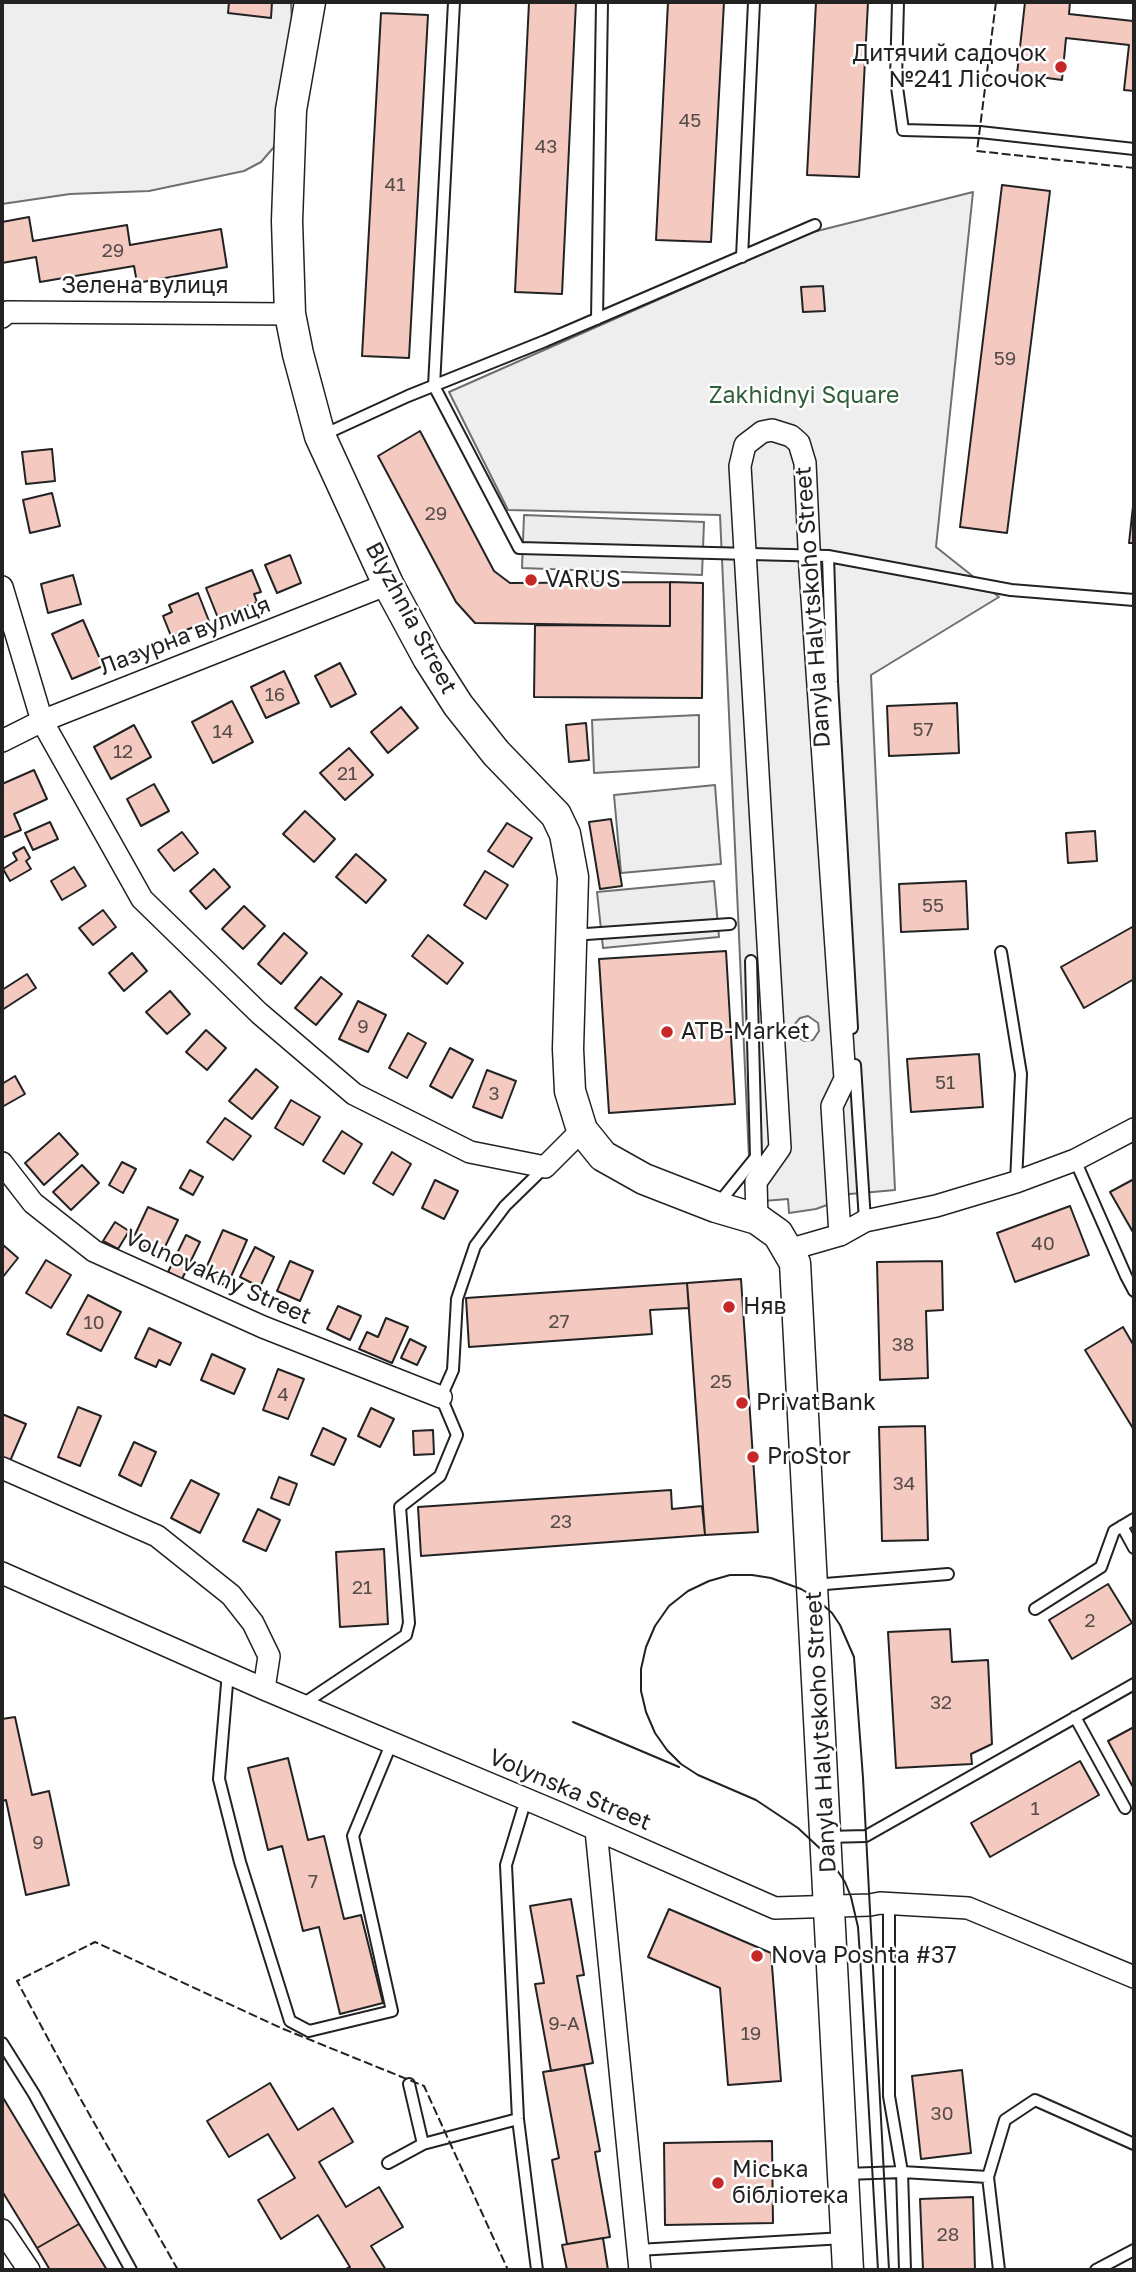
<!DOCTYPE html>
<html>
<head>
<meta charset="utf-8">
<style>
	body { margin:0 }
	#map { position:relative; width:1136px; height:2272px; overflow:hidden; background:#fff; font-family:"Golos Text",sans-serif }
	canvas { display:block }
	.frame { position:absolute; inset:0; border:4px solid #222; pointer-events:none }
</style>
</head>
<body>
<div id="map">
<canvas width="1136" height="2272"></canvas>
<div class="frame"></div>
</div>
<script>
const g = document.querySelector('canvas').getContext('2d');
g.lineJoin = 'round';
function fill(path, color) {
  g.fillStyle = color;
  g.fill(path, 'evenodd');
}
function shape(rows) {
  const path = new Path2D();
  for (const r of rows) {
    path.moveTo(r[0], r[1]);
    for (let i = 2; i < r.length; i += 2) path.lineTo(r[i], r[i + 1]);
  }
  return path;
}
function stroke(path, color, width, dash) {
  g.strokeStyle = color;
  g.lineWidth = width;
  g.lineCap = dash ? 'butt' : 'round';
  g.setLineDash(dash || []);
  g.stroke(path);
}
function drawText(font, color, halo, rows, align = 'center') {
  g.font = font + ' "Golos Text",sans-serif';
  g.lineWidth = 5;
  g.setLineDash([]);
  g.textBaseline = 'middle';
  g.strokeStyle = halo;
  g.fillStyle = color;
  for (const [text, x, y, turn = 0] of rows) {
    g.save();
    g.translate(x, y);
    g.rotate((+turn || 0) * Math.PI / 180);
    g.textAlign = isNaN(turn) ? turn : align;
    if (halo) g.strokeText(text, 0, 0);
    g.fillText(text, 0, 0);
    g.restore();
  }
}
const green = shape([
	[2,2,291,2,293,44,274,147,261,162,244,171,149,191,70,194,2,204,2,2],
	[973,192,936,547,999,597,871,675,895,1190,862,1193,856,1080,833,1200,827,1205,816,1209,789,1213,788,1199,751,1202,720,515,508,510,449,392,809,233,973,192],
	[808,1016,818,1023,819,1031,813,1040,804,1041,797,1037,794,1025,800,1018,808,1016],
	[699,715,699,767,594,773,592,720,699,715],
	[715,785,721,864,621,873,614,795,715,785]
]);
const parking = shape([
	[524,515,704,522,702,575,522,568,524,515],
	[714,881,719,937,603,948,597,892,714,881],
	[856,1079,862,1193,837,1195,832,1126,856,1079]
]);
const building = shape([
	[229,2,272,2,271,18,228,13,229,2],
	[529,2,576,2,562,294,515,292,529,2],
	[668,2,724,2,711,242,656,240,668,2],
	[816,2,868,2,859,177,807,175,816,2],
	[1025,2,1070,2,1069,14,1133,21,1134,13,1134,91,1124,90,1129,45,1066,38,1062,80,1017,74,1025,2],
	[381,13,428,15,409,358,362,356,381,13],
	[1002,185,1050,191,1007,533,960,527,1002,185],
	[29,217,33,241,127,225,130,245,221,229,227,267,137,283,134,266,40,282,36,257,2,263,2,222,29,217],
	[823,286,825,311,803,312,801,287,823,286],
	[420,431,494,571,510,583,670,582,670,626,475,623,456,602,378,456,420,431],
	[52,449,55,481,26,484,22,452,52,449],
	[52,493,60,526,30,533,23,500,52,493],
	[1134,497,1134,543,1129,543,1134,497],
	[290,555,301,583,277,593,265,565,290,555],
	[252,570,261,592,254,594,257,602,218,618,206,588,252,570],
	[73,575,81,604,48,613,41,584,73,575],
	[670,582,703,583,702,698,534,697,535,625,670,626,670,582],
	[198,593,209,621,171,636,163,616,172,612,169,605,198,593],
	[83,620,103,666,72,679,52,634,83,620],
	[340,663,356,694,331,707,315,676,340,663],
	[284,671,299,703,266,718,251,687,284,671],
	[232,701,253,742,213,763,192,722,232,701],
	[957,703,959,753,889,756,887,706,957,703],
	[401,707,418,728,388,753,371,732,401,707],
	[586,723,589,760,569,762,566,725,586,723],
	[134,725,151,757,111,779,94,747,134,725],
	[349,748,373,775,345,800,320,773,349,748],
	[34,770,47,799,14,814,21,830,2,838,2,784,34,770],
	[154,784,169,811,141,826,127,799,154,784],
	[305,811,335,839,314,862,283,834,305,811],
	[611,819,622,886,600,889,589,822,611,819],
	[50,822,58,839,33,850,25,833,50,822],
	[507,823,532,838,513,867,488,851,507,823],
	[1095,831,1097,861,1068,863,1066,833,1095,831],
	[182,832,198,853,174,871,158,850,182,832],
	[24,847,30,858,26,861,31,869,10,881,3,869,17,860,13,853,24,847],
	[356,854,386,880,366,903,336,877,356,854],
	[74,867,86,886,62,900,51,881,74,867],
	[214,869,230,887,206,909,190,891,214,869],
	[485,871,508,885,486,919,464,905,485,871],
	[966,881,968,929,901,932,899,884,966,881],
	[244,906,265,926,243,949,222,929,244,906],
	[103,910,116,927,93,945,79,928,103,910],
	[1134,926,1134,979,1084,1008,1061,967,1134,926],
	[284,933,307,953,281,984,258,964,284,933],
	[428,935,463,963,447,984,412,956,428,935],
	[726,951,735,1104,609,1113,599,959,726,951],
	[132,953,147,971,124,991,109,973,132,953],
	[27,974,36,988,2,1010,2,990,27,974],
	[321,977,342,994,316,1025,295,1008,321,977],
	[170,991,190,1014,167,1034,146,1012,170,991],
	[358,1001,386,1015,368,1052,339,1039,358,1001],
	[206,1030,226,1048,207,1070,186,1052,206,1030],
	[408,1033,426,1043,407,1078,389,1068,408,1033],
	[450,1048,473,1060,452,1098,430,1086,450,1048],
	[979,1054,983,1107,911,1112,907,1059,979,1054],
	[256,1069,278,1087,252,1119,229,1101,256,1069],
	[487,1070,516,1081,502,1118,473,1107,487,1070],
	[15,1076,25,1094,2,1107,2,1084,15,1076],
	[291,1100,320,1117,303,1145,275,1128,291,1100],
	[225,1118,251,1136,233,1160,207,1142,225,1118],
	[342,1131,362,1144,344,1174,323,1161,342,1131],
	[59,1133,78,1154,44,1185,25,1163,59,1133],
	[392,1152,411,1164,393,1195,373,1183,392,1152],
	[122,1162,136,1169,123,1193,109,1185,122,1162],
	[82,1165,99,1183,71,1210,53,1192,82,1165],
	[190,1170,203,1177,193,1195,180,1188,190,1170],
	[1134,1179,1134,1234,1110,1192,1134,1179],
	[435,1180,458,1191,444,1219,422,1208,435,1180],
	[1070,1206,1089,1255,1015,1282,997,1233,1070,1206],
	[148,1207,178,1220,161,1255,132,1241,148,1207],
	[115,1222,129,1231,118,1249,103,1241,115,1222],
	[223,1230,247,1240,227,1286,203,1275,223,1230],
	[186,1235,200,1242,182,1279,168,1272,186,1235],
	[2,1244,18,1258,2,1278,2,1244],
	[255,1247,274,1257,260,1287,240,1277,255,1247],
	[46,1260,71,1275,51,1308,26,1293,46,1260],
	[290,1261,313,1271,300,1301,277,1291,290,1261],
	[942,1261,943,1310,926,1311,928,1378,880,1380,877,1262,942,1261],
	[741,1279,758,1532,705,1535,687,1283,741,1279],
	[687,1283,689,1308,650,1310,652,1334,469,1347,466,1298,687,1283],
	[88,1295,121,1312,101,1351,67,1334,88,1295],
	[338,1306,361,1316,350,1340,327,1329,338,1306],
	[386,1318,408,1327,392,1363,359,1349,367,1332,378,1337,386,1318],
	[1123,1327,1134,1346,1134,1430,1085,1350,1123,1327],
	[149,1328,181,1343,170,1365,159,1360,156,1367,135,1358,149,1328],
	[410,1339,426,1347,417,1365,401,1358,410,1339],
	[212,1354,245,1369,234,1394,201,1380,212,1354],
	[278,1369,304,1379,288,1419,263,1410,278,1369],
	[78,1407,101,1416,80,1466,58,1457,78,1407],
	[371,1408,394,1419,380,1447,358,1436,371,1408],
	[2,1414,26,1424,10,1461,2,1457,2,1414],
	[925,1426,928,1540,882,1541,879,1427,925,1426],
	[323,1428,346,1439,334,1465,311,1455,323,1428],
	[433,1430,434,1454,414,1455,413,1431,433,1430],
	[134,1442,156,1452,141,1486,119,1475,134,1442],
	[279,1477,297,1484,289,1505,271,1498,279,1477],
	[191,1480,219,1494,200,1533,171,1518,191,1480],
	[671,1490,672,1509,702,1506,705,1535,421,1556,418,1507,671,1490],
	[258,1509,280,1520,266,1551,243,1541,258,1509],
	[384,1549,388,1624,340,1627,336,1552,384,1549],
	[1108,1584,1132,1623,1072,1659,1049,1620,1108,1584],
	[950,1629,952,1662,988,1660,992,1744,971,1754,972,1764,896,1768,888,1632,950,1629],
	[15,1717,32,1795,49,1791,69,1885,26,1895,6,1800,2,1801,2,1719,15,1717],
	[1134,1727,1134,1789,1108,1741,1134,1727],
	[288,1758,308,1840,324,1836,344,1919,361,1915,383,2003,340,2014,319,1927,303,1931,282,1846,268,1850,248,1768,288,1758],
	[1080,1761,1099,1795,990,1857,971,1823,1080,1761],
	[571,1899,584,1975,577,1976,593,2063,551,2071,535,1984,544,1983,530,1906,571,1899],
	[669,1909,771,1953,781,2081,728,2085,720,1988,648,1957,669,1909],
	[584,2065,600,2151,595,2152,610,2237,567,2244,552,2160,559,2158,543,2072,584,2065],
	[962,2070,971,2153,921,2159,912,2076,962,2070],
	[270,2083,298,2130,333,2108,353,2142,319,2162,346,2207,379,2187,403,2227,371,2246,386,2270,344,2270,350,2267,318,2215,281,2239,258,2200,295,2178,268,2134,229,2157,207,2121,270,2083],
	[2,2096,79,2224,37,2248,2,2191,2,2096],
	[772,2141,773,2223,665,2225,664,2143,772,2141],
	[973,2197,975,2270,923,2270,920,2199,973,2197],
	[79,2224,107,2270,50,2270,37,2248,79,2224],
	[603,2238,608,2270,567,2270,562,2245,603,2238]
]);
const lane = shape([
	[454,2,434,386,519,548,828,556,1011,590,1134,600],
	[898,2,896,80,903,130,980,132,1134,149],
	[742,257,754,2],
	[597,319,602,2],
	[323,435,408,396,545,341,815,225],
	[828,556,832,682,852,1028],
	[572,935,730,924],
	[1001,952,1021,1074,1016,1182],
	[855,1065,865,1221],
	[1075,1160,1126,1276,1134,1291],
	[718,1204,756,1157,751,961],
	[1122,1526,1134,1548],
	[813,1585,948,1574],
	[1035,1609,1101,1567,1114,1531,1134,1519],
	[228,1672,219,1779,240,1862,290,2021,309,2031,392,2011,353,1836,392,1742],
	[303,1704,406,1635,409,1623,400,1507,440,1476,457,1435,441,1397,453,1370,457,1299,475,1246,505,1206,545,1167],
	[1075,1717,1125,1808],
	[526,1799,506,1865,518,2119,537,2270],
	[827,1837,866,1836,1134,1684],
	[889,1904,889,2096,902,2172,905,2270],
	[2,2043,34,2094,131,2270],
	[409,2084,423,2144],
	[388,2163,423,2144,518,2119],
	[846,2174,902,2172,988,2177],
	[638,2250,844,2238],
	[999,2270,988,2177,1005,2120,1035,2100,1134,2144],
	[1096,2270,1134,2250]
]);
const street = shape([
	[2,317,7,312,290,314],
	[2,587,42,721,142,899,259,1013,354,1094,470,1152,545,1167,582,1130],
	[2,741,42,721,388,584],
	[2,1163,33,1203,94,1251,263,1327,441,1397],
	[757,1219,756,1182,780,1148,740,466,745,445,762,432,772,430,791,436,799,443,805,463,810,569,845,1079,832,1106,840,1235],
	[788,1250,840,1235,865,1221,936,1206,1016,1182,1075,1160,1134,1129],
	[2,1468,157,1536,231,1595,253,1623,269,1656,264,1689],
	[2,1573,264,1689,559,1813,775,1908,870,1905,880,1903,968,1908,1134,1977],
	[596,1830,640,2270],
	[2,2230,29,2270]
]);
const secondary = shape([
	[310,2,291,110,287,221,290,314,298,354,320,436,388,584,428,658,458,705,496,753,556,815,565,834,573,877,568,1049,570,1091,582,1130,603,1156,644,1179,716,1207,757,1219,778,1234,795,1263,848,2270]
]);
const tram = shape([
	[573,1722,679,1767],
	[878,2270,860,1956,858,1927,851,1897,845,1882,827,1855,798,1828,756,1800,698,1775,681,1764,667,1750,655,1733,646,1712,641,1691,641,1669,646,1647,655,1626,669,1606,688,1591,709,1581,730,1575,752,1575,771,1578,801,1589,813,1596,832,1613,840,1625,854,1657,863,1778,889,2270]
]);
const fence = shape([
	[996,2,977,151,1134,168],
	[178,2270,80,2098,17,1981,95,1942,281,2028,424,2086,508,2270]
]);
const markers = [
	[1061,67,7,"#c62828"],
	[531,580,7,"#c62828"],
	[667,1032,7,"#c62828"],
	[729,1307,7,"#c62828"],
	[742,1403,7,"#c62828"],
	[753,1457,7,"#c62828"],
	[757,1956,7,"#c62828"],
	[718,2183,7,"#c62828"]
];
const numberNames = [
	["45",690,121],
	["43",546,147],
	["41",395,185],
	["29",113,251],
	["59",1005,359],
	["29",436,514],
	["16",275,695],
	["57",923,730],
	["14",223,732],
	["12",123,752],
	["21",347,774],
	["55",933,906],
	["9",363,1027],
	["51",945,1083],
	["3",494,1094],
	["40",1043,1244],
	["27",559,1322],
	["10",94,1323],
	["38",903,1345],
	["25",721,1382],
	["4",283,1395],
	["34",904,1484],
	["23",561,1522],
	["21",362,1588],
	["2",1090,1621],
	["32",941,1703],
	["1",1035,1809],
	["9",38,1843],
	["7",313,1882],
	["9-А",564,2024],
	["19",751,2034],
	["30",942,2114],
	["28",948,2235]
];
const poiNames = [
	["Дитячий садочок",1047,54,"right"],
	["№241 Лісочок",1047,80,"right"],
	["VARUS",545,580],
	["ATB-Market",681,1032],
	["Няв",743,1307],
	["PrivatBank",756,1403],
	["ProStor",767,1457],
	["Nova Poshta #37",771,1956],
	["Міська",732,2170],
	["бібліотека",732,2196]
];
const streetNames = [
	["Зелена вулиця",145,286],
	["Danyla Halytskoho Street",813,607,-94],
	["Blyzhnia Street",411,618,62],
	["Лазурна вулиця",185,636,-21],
	["Volnovakhy Street",218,1277,24],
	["Danyla Halytskoho Street",821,1732,-93],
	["Volynska Street",570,1790,23]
];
const parkNames = [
	["Zakhidnyi Square",804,396]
];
fill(green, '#eee');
stroke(green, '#6f6f6f', 2);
fill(parking, '#ededed');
stroke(parking, '#6f6f6f', 2);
fill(building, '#f3c9c0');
stroke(building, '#222', 2);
stroke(lane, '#222', 14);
stroke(street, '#222', 24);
stroke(secondary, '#222', 33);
stroke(lane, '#fff', 10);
stroke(street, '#fff', 21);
stroke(secondary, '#fff', 30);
stroke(tram, '#222', 2);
stroke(fence, '#222', 2, [9, 3.5]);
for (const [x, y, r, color] of markers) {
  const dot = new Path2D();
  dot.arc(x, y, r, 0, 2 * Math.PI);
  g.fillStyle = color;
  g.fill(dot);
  stroke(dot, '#fff', 2.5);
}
drawText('19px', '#564c4a', null, numberNames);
drawText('23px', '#222', '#fff', poiNames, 'left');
drawText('23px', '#222', '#fff', streetNames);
drawText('23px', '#2f5e38', '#fff', parkNames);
</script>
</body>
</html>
